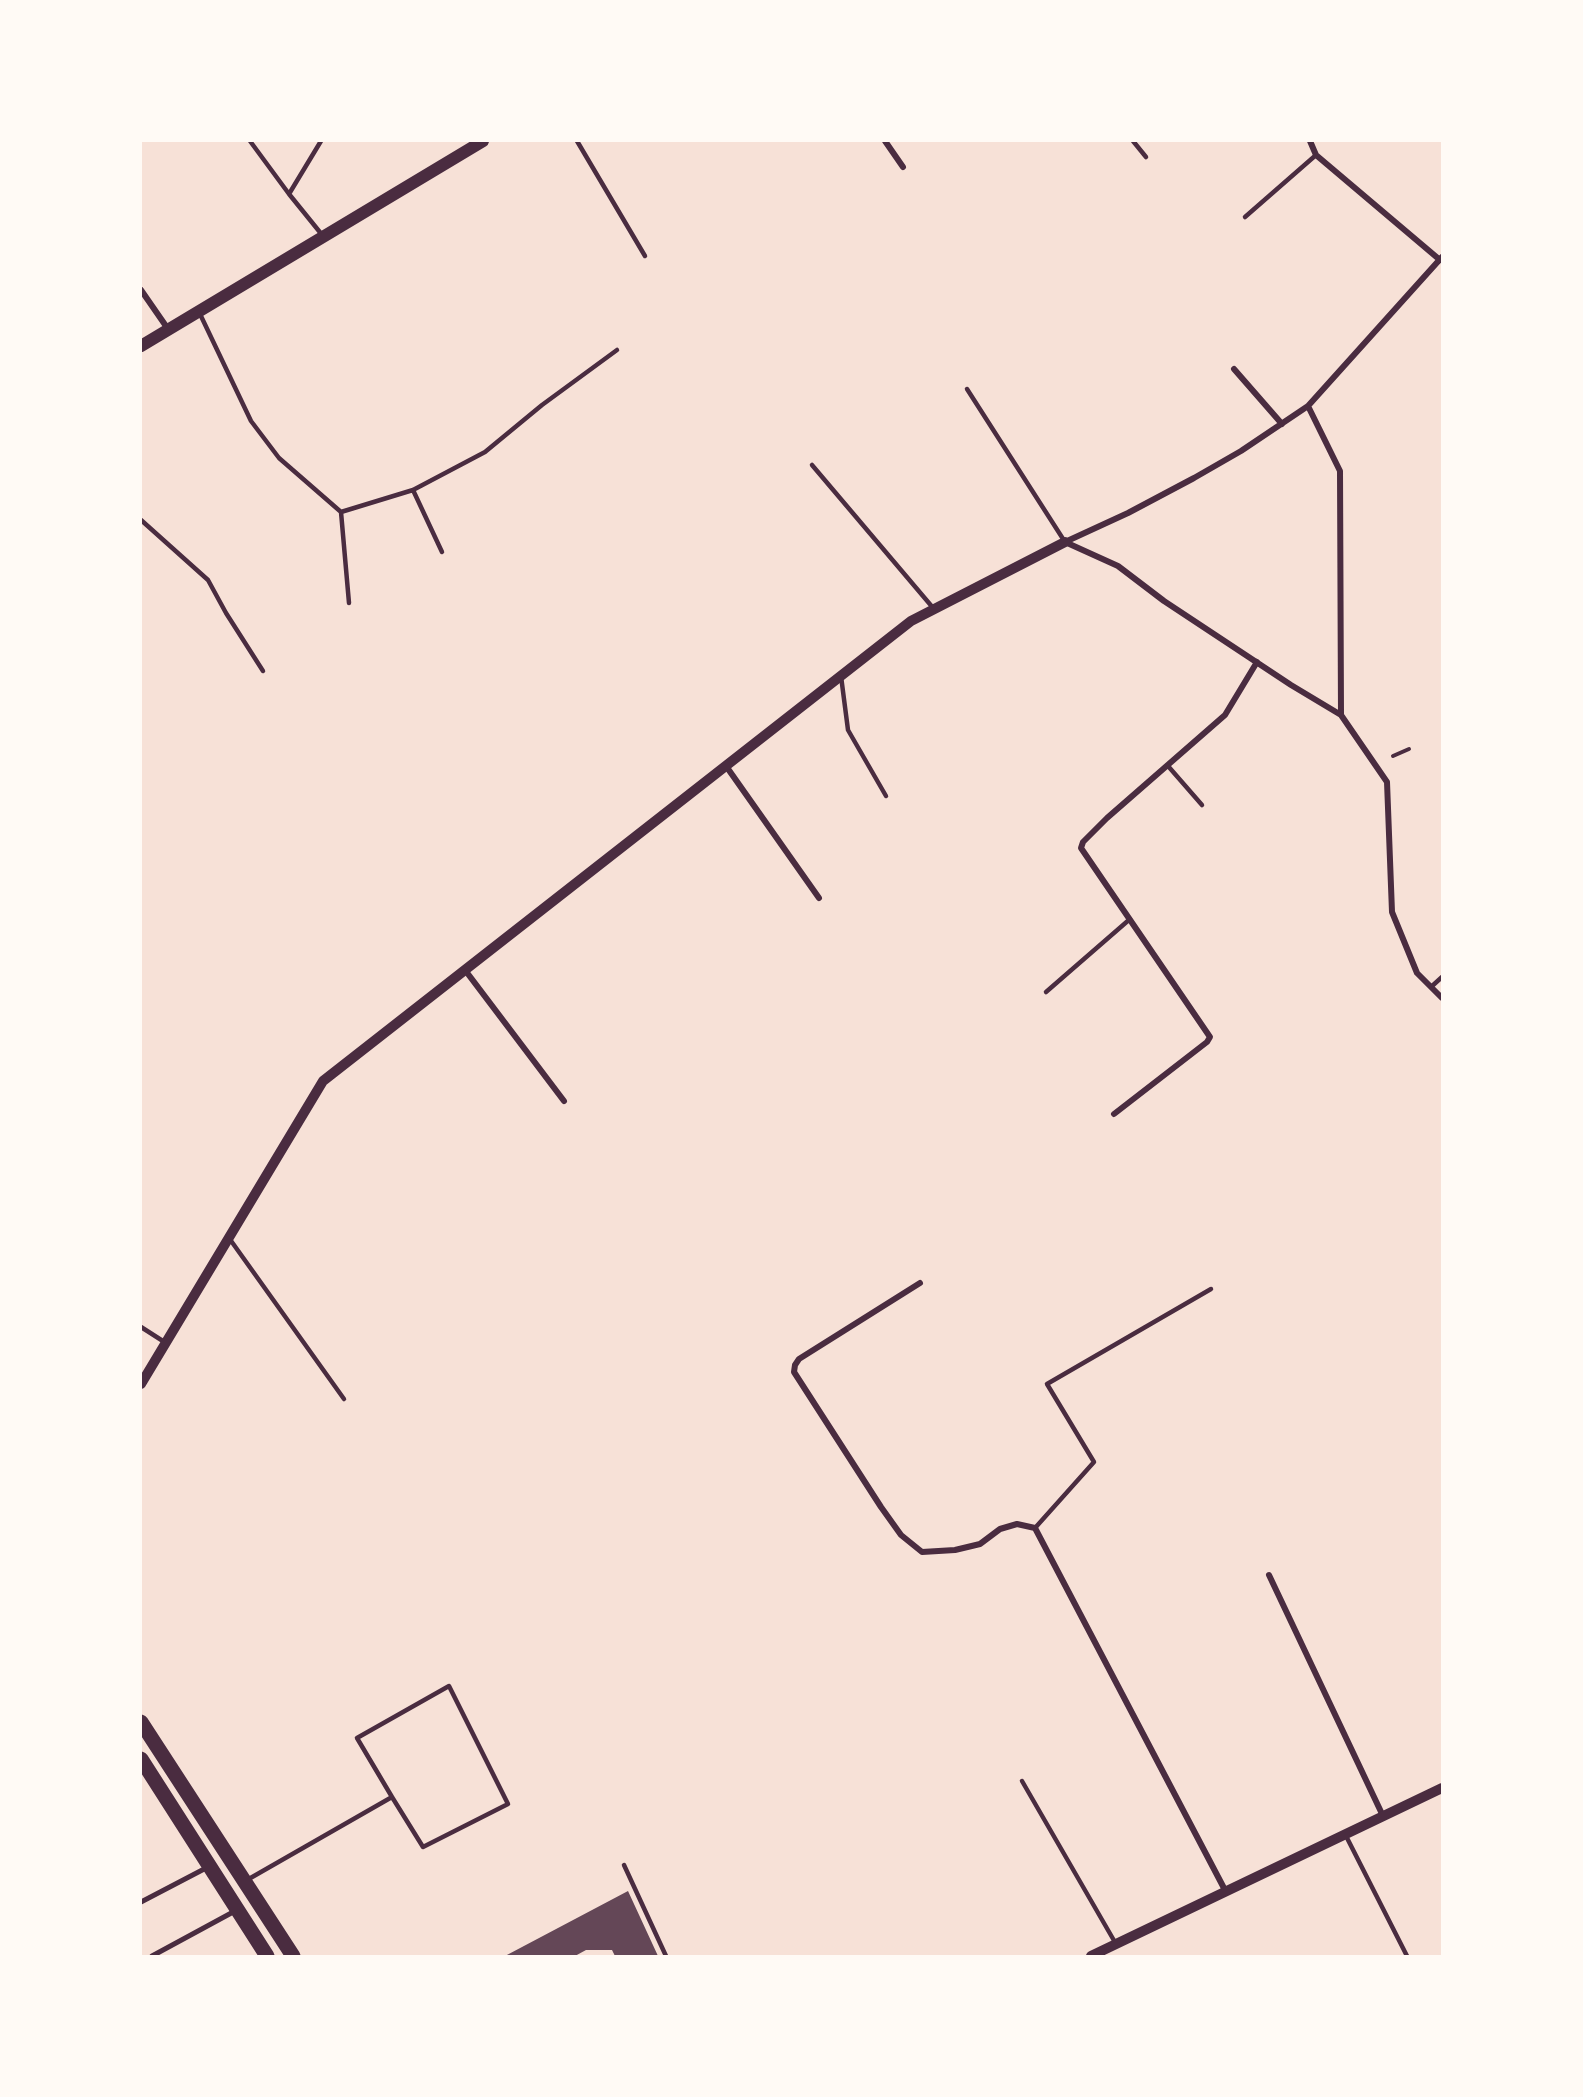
<!DOCTYPE html>
<html>
<head>
<meta charset="utf-8">
<style>
	body { margin:0 }
	#map { position:relative; width:1583px; height:2097px; overflow:hidden; background:#f7e1d7; font-family:Mulish,sans-serif }
	canvas { display:block }
	.frame { position:absolute; inset:0; border:142px solid #fffaf5; pointer-events:none }
</style>
</head>
<body>
<div id="map">
<canvas width="1583" height="2097"></canvas>
<div class="frame"></div>
</div>
<script>
const g = document.querySelector('canvas').getContext('2d');
g.lineJoin = 'round';
function fill(path, color) {
  g.fillStyle = color;
  g.fill(path, 'evenodd');
}
function shape(rows) {
  const path = new Path2D();
  for (const r of rows) {
    path.moveTo(r[0], r[1]);
    for (let i = 2; i < r.length; i += 2) path.lineTo(r[i], r[i + 1]);
  }
  return path;
}
function stroke(path, color, width, dash) {
  g.strokeStyle = color;
  g.lineWidth = width;
  g.lineCap = dash ? 'butt' : 'round';
  g.setLineDash(dash || []);
  g.stroke(path);
}
const building = shape([
	[628,1891,658,1956,615,1956,612,1950,586,1950,575,1956,505,1956]
]);
const path = shape([
	[1393,756,1409,749]
]);
const service = shape([
	[250,141,289,194,323,236],
	[577,141,645,256],
	[1133,141,1146,157],
	[289,194,321,141],
	[1245,217,1316,155],
	[200,314,251,421,279,458,341,512,349,603],
	[967,389,1065,542],
	[812,465,934,609],
	[413,490,442,552],
	[341,512,413,490,485,452,542,405,617,350],
	[141,520,208,580,226,613,263,671],
	[841,676,848,730,886,796],
	[1168,766,1202,805],
	[1431,987,1442,977],
	[1046,992,1130,919],
	[229,1238,344,1399],
	[141,1327,166,1343],
	[1035,1528,1094,1462,1047,1384,1211,1289],
	[1022,1781,1116,1944],
	[1345,1834,1407,1956],
	[624,1865,666,1956],
	[247,1880,392,1797,357,1738,449,1686,508,1804,423,1847,392,1797]
]);
const pedestrian = shape([
	[141,1902,208,1867],
	[152,1956,235,1911]
]);
const minor = shape([
	[885,141,903,167],
	[1310,141,1316,155,1440,260],
	[141,290,168,329],
	[1234,369,1282,424],
	[1308,406,1340,471,1341,715,1387,782,1392,912,1417,973,1442,998],
	[1065,542,1128,513,1194,478,1241,451,1308,406,1442,257],
	[1065,542,1118,566,1164,601,1291,685,1341,715],
	[726,766,819,898],
	[465,970,564,1101],
	[1114,1114,1207,1042,1210,1037,1081,848,1083,842,1107,818,1225,715,1257,662],
	[920,1283,799,1359,795,1365,794,1372,881,1507,901,1535,922,1552,955,1550,980,1544,1000,1529,1017,1524,1035,1528,1226,1892],
	[1269,1575,1383,1816]
]);
const tertiary = shape([
	[141,1384,323,1081,911,621,1065,542],
	[1091,1956,1442,1788]
]);
const secondary = shape([
	[141,346,483,141]
]);
const primary = shape([
	[141,1722,293,1956],
	[141,1759,267,1956]
]);
fill(building, '#644757');
stroke(path, '#4a2c40', 4);
stroke(service, '#4a2c40', 4.5);
stroke(pedestrian, '#4a2c40', 5);
stroke(minor, '#4a2c40', 6);
stroke(tertiary, '#4a2c40', 10);
stroke(secondary, '#4a2c40', 12);
stroke(primary, '#4a2c40', 15);
</script>
</body>
</html>
